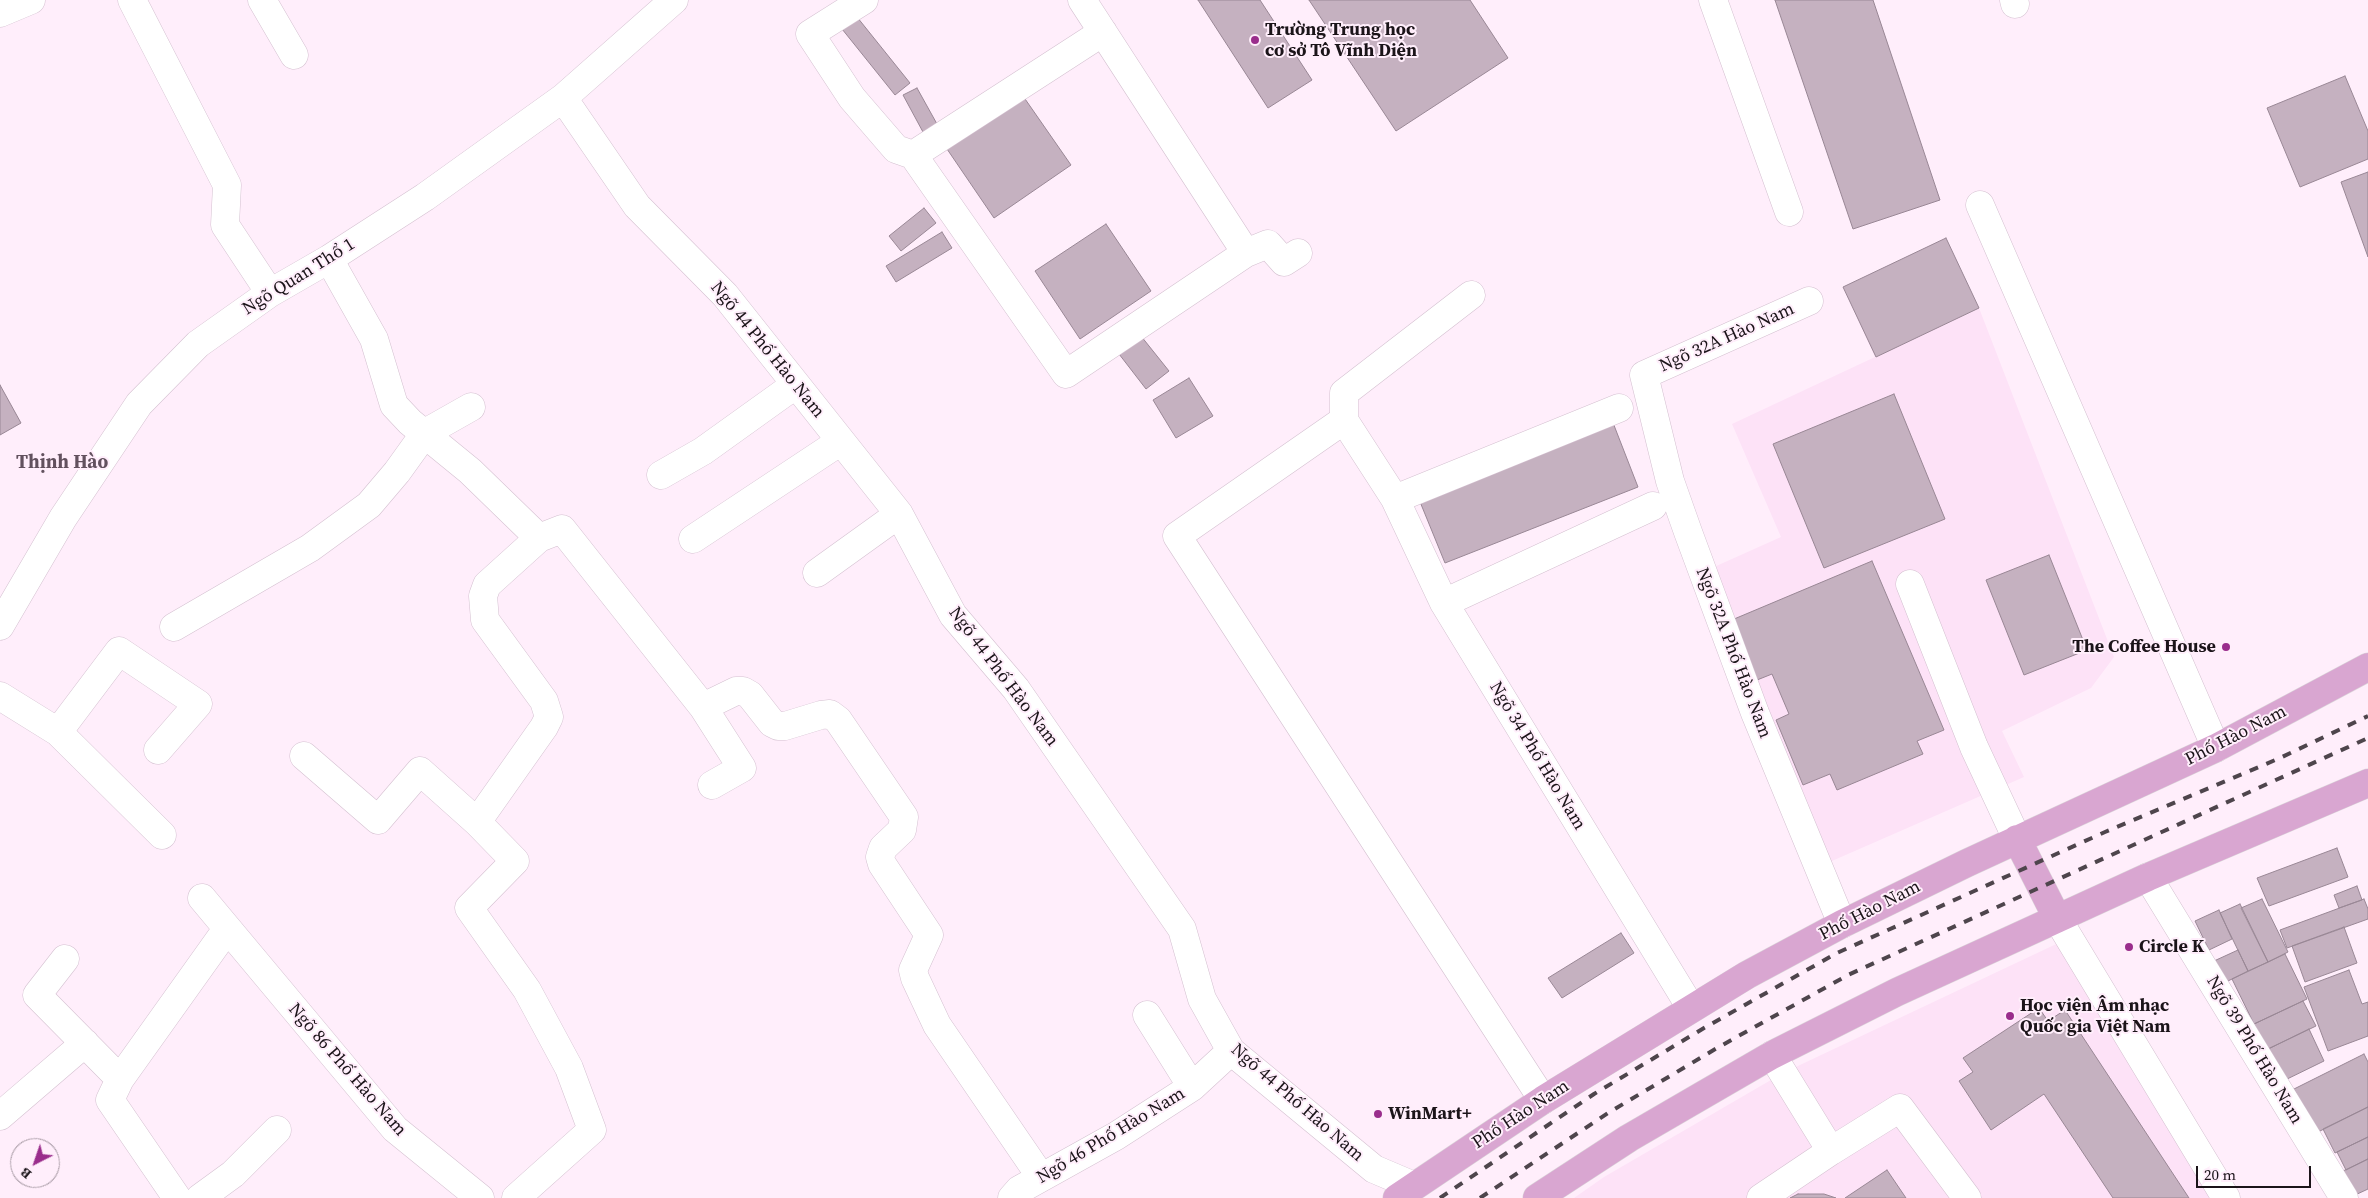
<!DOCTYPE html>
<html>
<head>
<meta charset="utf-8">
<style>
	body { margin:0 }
	#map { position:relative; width:2368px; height:1198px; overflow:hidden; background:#ffeefb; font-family:"Source Serif 4",serif }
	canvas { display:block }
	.north { position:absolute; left:10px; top:1138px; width:50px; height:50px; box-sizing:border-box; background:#ffeefb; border:1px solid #a497a1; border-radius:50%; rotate:221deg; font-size:14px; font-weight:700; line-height:20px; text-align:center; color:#1b1419 }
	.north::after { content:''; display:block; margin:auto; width:18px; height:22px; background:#9a2d8c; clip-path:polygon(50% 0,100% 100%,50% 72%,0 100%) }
	.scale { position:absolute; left:2196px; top:1166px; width:115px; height:22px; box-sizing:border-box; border:2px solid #1b1419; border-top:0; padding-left:6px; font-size:15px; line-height:18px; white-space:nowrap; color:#1b1419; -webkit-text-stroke:4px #ffeefb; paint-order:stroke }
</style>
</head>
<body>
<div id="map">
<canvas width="2368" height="1198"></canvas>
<div class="north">B</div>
<div class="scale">20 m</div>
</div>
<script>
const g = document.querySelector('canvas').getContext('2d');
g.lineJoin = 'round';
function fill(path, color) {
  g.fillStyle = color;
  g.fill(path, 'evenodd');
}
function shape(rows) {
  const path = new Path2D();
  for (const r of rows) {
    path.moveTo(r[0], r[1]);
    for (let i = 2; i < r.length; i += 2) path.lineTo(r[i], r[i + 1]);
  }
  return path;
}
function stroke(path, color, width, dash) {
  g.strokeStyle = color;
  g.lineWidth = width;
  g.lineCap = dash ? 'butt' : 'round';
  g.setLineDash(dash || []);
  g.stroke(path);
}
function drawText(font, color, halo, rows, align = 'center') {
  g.font = font + ' "Source Serif 4",serif';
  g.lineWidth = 4;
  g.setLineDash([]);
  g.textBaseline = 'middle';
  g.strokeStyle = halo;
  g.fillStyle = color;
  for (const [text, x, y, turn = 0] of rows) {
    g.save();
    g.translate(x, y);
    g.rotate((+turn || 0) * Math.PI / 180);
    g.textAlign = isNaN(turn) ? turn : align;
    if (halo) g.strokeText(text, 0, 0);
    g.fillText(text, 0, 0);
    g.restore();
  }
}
const built = shape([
	[1946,238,1979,308,2114,657,2091,688,2002,731,2024,777,1825,864,1714,567,1781,537,1732,424,1875,357,1843,287],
	[2069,938,2226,1198,1574,1198,1604,1177,1783,1073]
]);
const building = shape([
	[1198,0,1260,0,1312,80,1268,108,1198,0],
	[1309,0,1470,0,1508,58,1396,131,1309,0],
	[1775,0,1873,0,1940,200,1853,229,1775,0],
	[853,12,910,83,895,95,838,24,853,12],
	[2345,76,2368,131,2368,159,2300,187,2267,108,2345,76],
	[917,88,937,124,923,132,903,95,917,88],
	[1023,96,1071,165,994,218,947,149,1023,96],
	[2368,172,2368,257,2341,182,2368,172],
	[924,208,936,223,901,251,889,236,924,208],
	[1106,224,1151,291,1080,339,1035,271,1106,224],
	[942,232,952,248,896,282,886,266,942,232],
	[1946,238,1979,308,1876,357,1843,287,1946,238],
	[1141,336,1169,371,1146,389,1119,354,1141,336],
	[1189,378,1213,416,1176,438,1153,400,1189,378],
	[0,385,21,423,0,435,0,385],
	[1894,394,1945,519,1824,568,1773,444,1894,394],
	[1610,415,1638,487,1445,563,1416,492,1610,415],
	[2049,555,2087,650,2024,675,1986,580,2049,555],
	[1872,561,1944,730,1917,741,1923,754,1837,790,1830,774,1803,785,1776,720,1789,714,1772,674,1752,682,1727,622,1872,561],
	[2337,848,2348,877,2269,906,2257,878,2337,848],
	[2357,886,2362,900,2339,908,2334,895,2357,886],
	[2262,899,2288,952,2268,962,2241,908,2262,899],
	[2364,899,2368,909,2368,919,2287,948,2280,930,2364,899],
	[2240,904,2268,962,2248,971,2220,913,2240,904],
	[2219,910,2232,939,2209,950,2195,921,2219,910],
	[2344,927,2357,963,2305,982,2292,946,2344,927],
	[1621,933,1634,953,1562,998,1548,978,1621,933],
	[2238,950,2248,971,2224,983,2214,961,2238,950],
	[2285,954,2307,999,2254,1024,2232,979,2285,954],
	[2349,970,2362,1004,2368,1002,2368,1036,2328,1051,2304,987,2349,970],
	[2303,1001,2316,1026,2266,1050,2254,1024,2303,1001],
	[2039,1008,2048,1021,2065,1010,2189,1198,2113,1198,2044,1094,1991,1130,1959,1081,1973,1072,1963,1058,2039,1008],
	[2309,1029,2324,1061,2281,1082,2266,1050,2309,1029],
	[2364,1054,2368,1062,2368,1107,2316,1133,2294,1089,2364,1054],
	[2368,1107,2368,1137,2335,1153,2323,1129,2368,1107],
	[2368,1137,2368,1159,2346,1170,2337,1152,2368,1137],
	[2368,1159,2368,1189,2353,1196,2341,1172,2368,1159],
	[1887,1170,1906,1198,1845,1198,1887,1170],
	[1798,1194,1824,1194,1836,1198,1790,1198,1798,1194]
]);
const minor = shape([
	[132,0,227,185,225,225,270,293],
	[262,0,294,55],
	[864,0,810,34,852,98,896,149,913,155,1066,374,1246,253],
	[1082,0,1246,253,1268,244,1284,262,1298,253],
	[1713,0,1789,212],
	[2014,0,2015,4],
	[0,13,31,0],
	[563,98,637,206,725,295,899,514,953,615,1016,689,1182,929,1202,999,1231,1051,1374,1169,1414,1186],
	[913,155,1103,32],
	[1980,205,2216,748],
	[329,259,374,339,394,405,410,422,470,471,539,538],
	[1471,295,1344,393,1344,420,1395,499,1444,603,1691,1008],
	[1809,301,1644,375,1670,481,1688,532,1755,713,1842,924],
	[1344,420,1177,536,1543,1100],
	[661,475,703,451,795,385],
	[1395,499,1619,408],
	[693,539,841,441],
	[817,573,899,514],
	[1910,584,1974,747,2017,839],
	[1444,603,1653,506],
	[0,626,63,518,139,404,198,344,270,293,329,259,425,197,563,98,674,0],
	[174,627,310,548,369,505,397,472,425,433,471,407],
	[0,696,58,732,162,835],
	[703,707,742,768,712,785],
	[58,732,119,651,198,704,158,750],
	[304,756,378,820,420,771,477,822,515,861,469,908,527,990,569,1068,592,1130,516,1198],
	[477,822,544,727,549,717,544,701,485,620,483,596,487,585,539,538,562,529,703,707,736,691,743,691,750,695,772,723,778,726,785,726,821,715,830,714,838,720,904,817,902,830,883,848,880,857,882,864,929,935,913,970,915,978,937,1025,1041,1177],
	[2148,877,2344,1198],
	[202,898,395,1129,480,1198],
	[2057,918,2226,1198],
	[65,959,37,995,120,1079],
	[1147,1015,1192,1087],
	[0,1116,85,1043],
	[1831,1151,1900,1108,1967,1198],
	[177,1198,110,1100,120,1079,227,929],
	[200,1198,233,1174,277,1130],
	[1012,1198,1019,1190,1116,1136,1192,1087,1231,1051],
	[1761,1198,1831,1151,1772,1055]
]);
const major = shape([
	[2017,839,2057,918],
	[1397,1198,1543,1100,1747,975,1842,924,1967,863,2216,748,2368,667],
	[1537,1198,1629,1138,1703,1095,1772,1055,1897,992,2148,877,2368,783]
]);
const rail = shape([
	[1440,1198,1594,1094,1704,1028,1837,953,2105,832,2280,758,2368,716],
	[1480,1198,1608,1113,1717,1048,1848,975,2368,738]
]);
const markers = [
	[1255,40,5,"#9a2d8c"],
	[2226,647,5,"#9a2d8c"],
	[2129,947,5,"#9a2d8c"],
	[2010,1016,5,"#9a2d8c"],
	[1378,1114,5,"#9a2d8c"]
];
const poiNames = [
	["Trường Trung học",1265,30],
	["cơ sở Tô Vĩnh Diện",1265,51],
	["The Coffee House",2216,647,"right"],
	["Circle K",2139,947],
	["Học viện Âm nhạc",2020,1006],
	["Quốc gia Việt Nam",2020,1027],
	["WinMart+",1388,1114]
];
const streetNames = [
	["Ngõ Quan Thổ 1",299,277,-32],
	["Ngõ 32A Hào Nam",1727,338,-24],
	["Ngõ 44 Phố Hào Nam",767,350,51],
	["Ngõ 32A Phố Hào Nam",1733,653,69],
	["Ngõ 44 Phố Hào Nam",1003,677,53],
	["Phố Hào Nam",2236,736,-27],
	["Ngõ 34 Phố Hào Nam",1537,756,59],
	["Phố Hào Nam",1870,911,-27],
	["Ngõ 39 Phố Hào Nam",2254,1050,59],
	["Ngõ 86 Phố Hào Nam",347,1070,49],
	["Ngõ 44 Phố Hào Nam",1297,1103,41],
	["Phố Hào Nam",1521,1115,-33],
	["Ngõ 46 Phố Hào Nam",1111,1136,-31]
];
const neighbourhoodNames = [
	["Thịnh Hào",62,463]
];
fill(built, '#fde2f7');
fill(building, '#c5b1c0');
stroke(building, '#998795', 1);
stroke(minor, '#d4c0d0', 29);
stroke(major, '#dbd9da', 29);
stroke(minor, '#fff', 28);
stroke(major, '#d9a6d1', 28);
stroke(rail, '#4e454c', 4, [9, 9]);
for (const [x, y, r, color] of markers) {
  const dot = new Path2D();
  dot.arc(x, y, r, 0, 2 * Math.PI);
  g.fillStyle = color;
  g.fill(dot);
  stroke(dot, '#ffeefb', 2);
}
drawText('bold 18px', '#1b1419', '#ffeefb', poiNames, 'left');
drawText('18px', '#1b1419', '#ffeefb', streetNames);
drawText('bold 19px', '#62515e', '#ffeefb', neighbourhoodNames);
</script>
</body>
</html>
